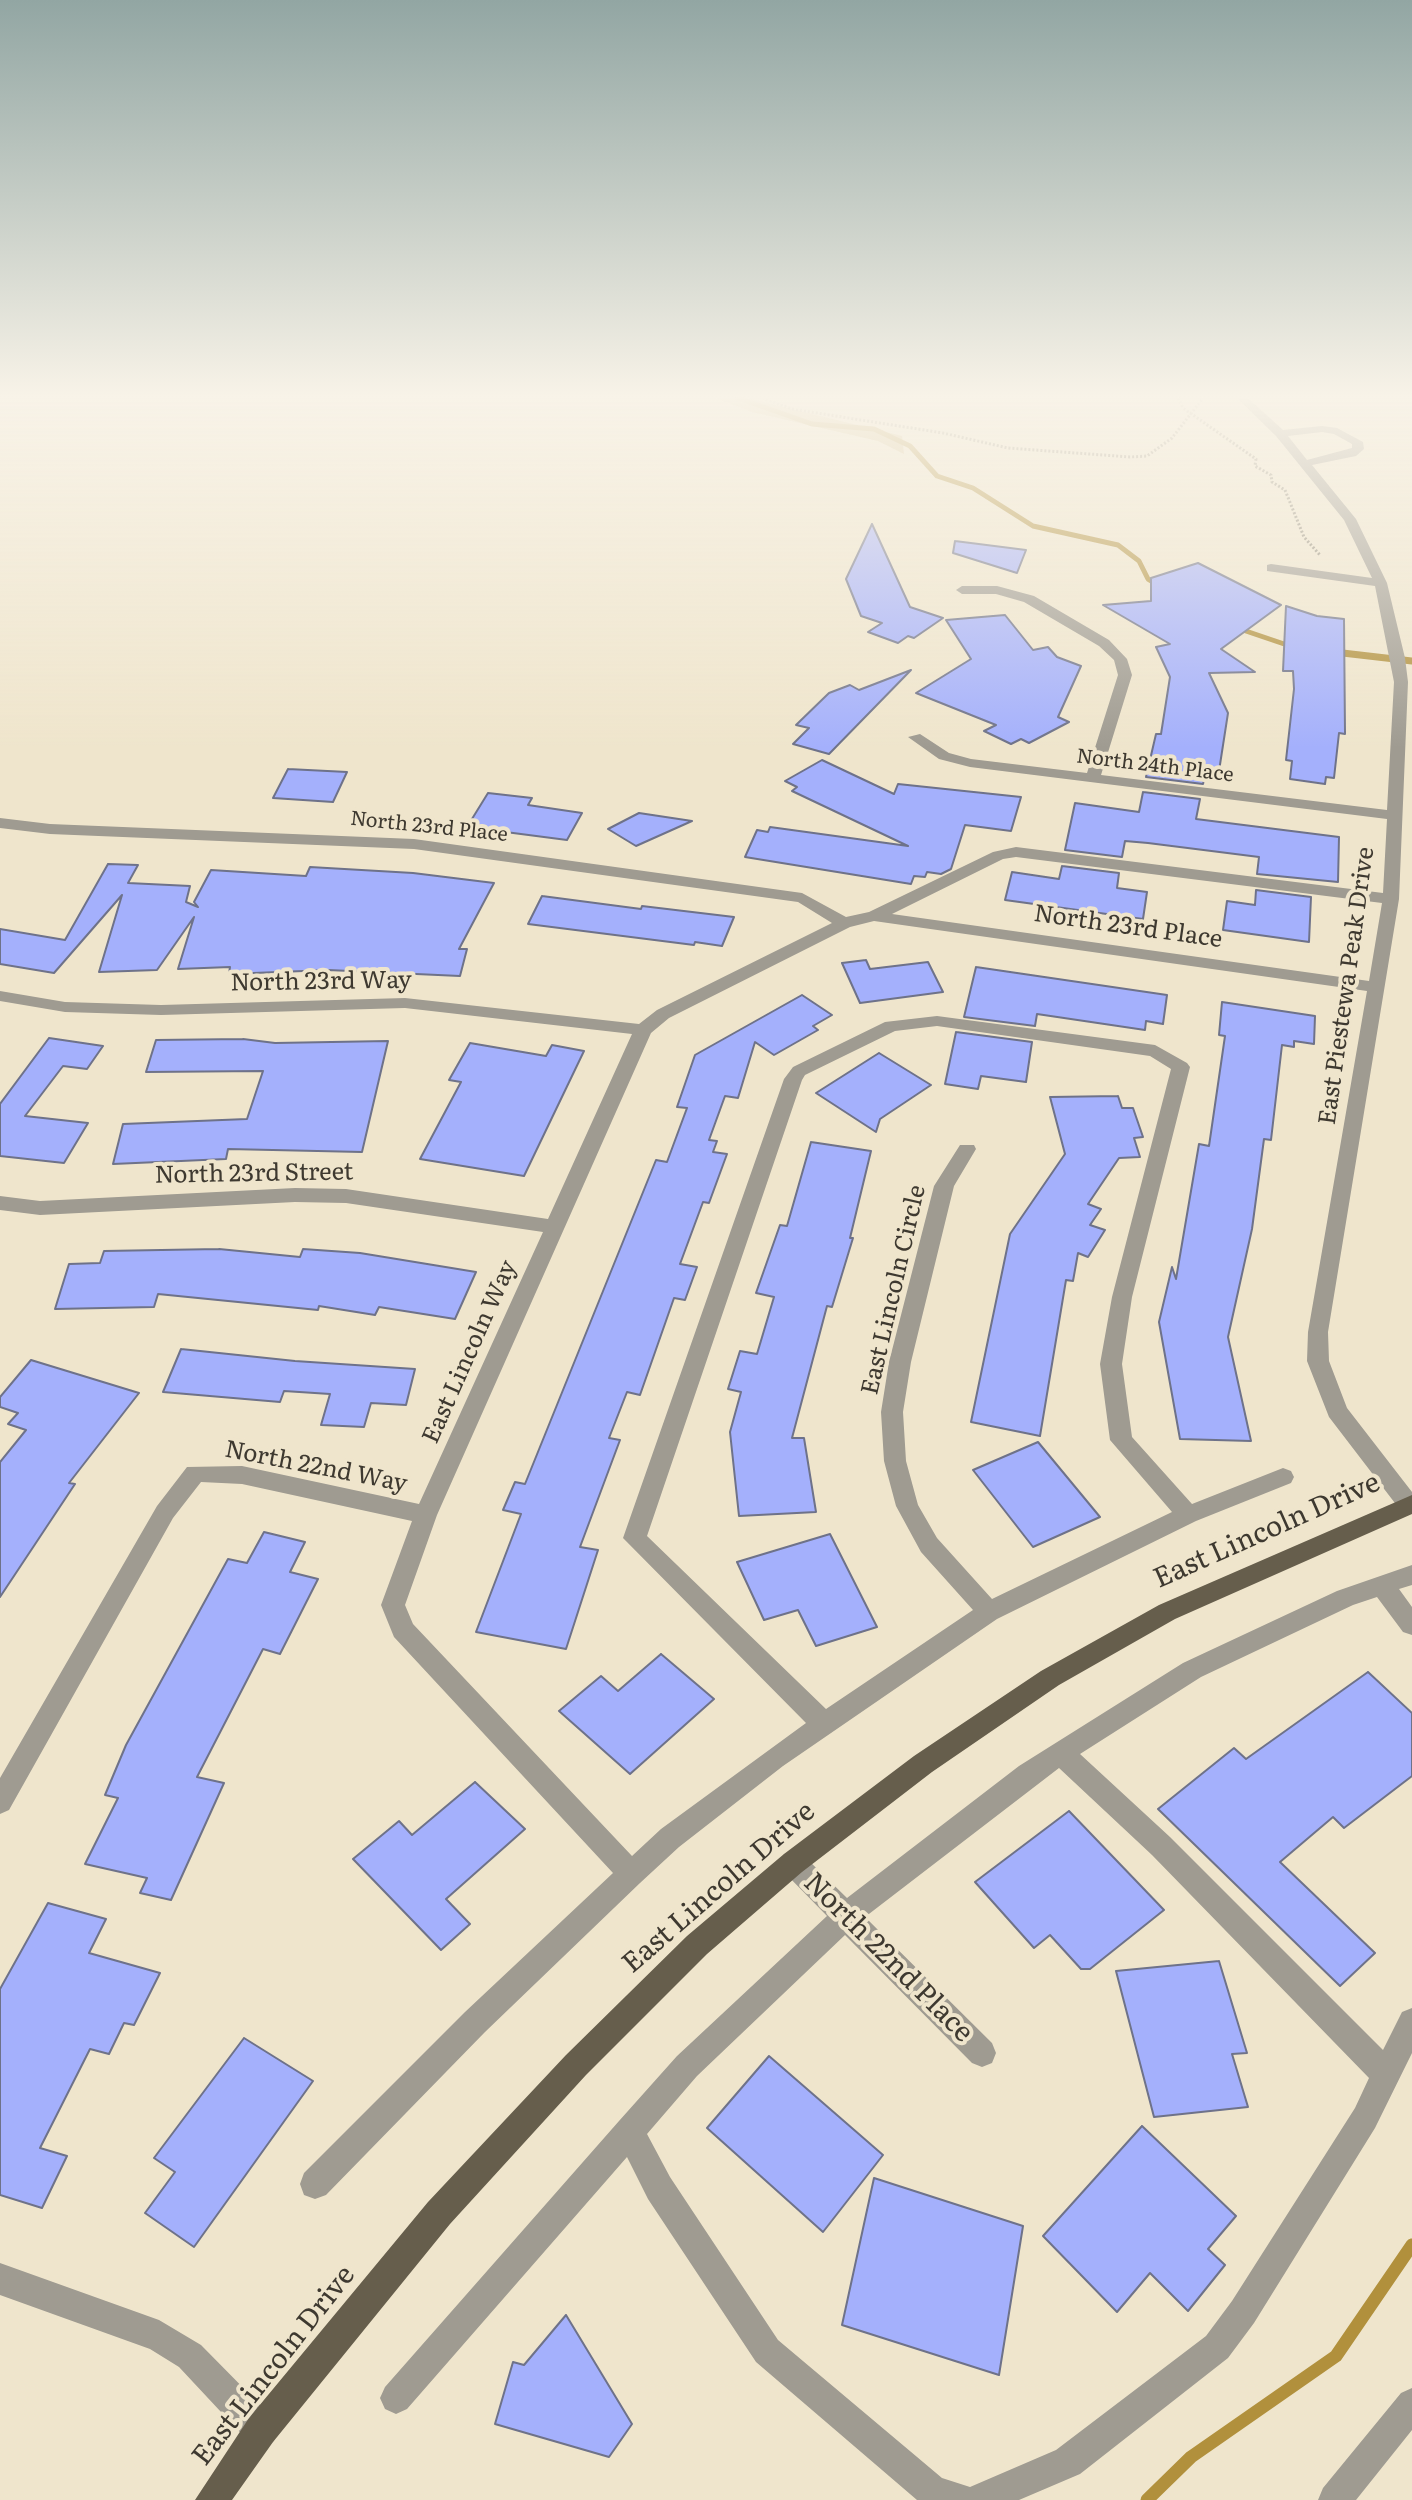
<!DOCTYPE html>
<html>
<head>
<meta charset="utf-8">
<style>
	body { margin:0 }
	canvas { display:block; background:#efe5cc }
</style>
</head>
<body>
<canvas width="1412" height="2500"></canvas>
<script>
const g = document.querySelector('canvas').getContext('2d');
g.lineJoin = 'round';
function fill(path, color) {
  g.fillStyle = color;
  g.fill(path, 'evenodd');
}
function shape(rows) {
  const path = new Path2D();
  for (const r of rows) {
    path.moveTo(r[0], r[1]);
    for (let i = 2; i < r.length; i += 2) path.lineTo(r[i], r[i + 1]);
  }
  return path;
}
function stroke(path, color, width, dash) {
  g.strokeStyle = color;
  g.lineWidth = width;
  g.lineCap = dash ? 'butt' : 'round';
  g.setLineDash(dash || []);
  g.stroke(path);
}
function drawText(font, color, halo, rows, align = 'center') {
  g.font = font + ' Literata,serif';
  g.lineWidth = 8;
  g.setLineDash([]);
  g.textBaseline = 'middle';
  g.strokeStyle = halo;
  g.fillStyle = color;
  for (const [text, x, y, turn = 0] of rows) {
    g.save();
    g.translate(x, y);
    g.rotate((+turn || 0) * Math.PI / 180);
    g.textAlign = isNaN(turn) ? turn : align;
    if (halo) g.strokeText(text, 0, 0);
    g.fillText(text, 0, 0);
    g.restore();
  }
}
const green = shape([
	[715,398,747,398,902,436,904,454,878,441,752,412]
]);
const streamFar2 = shape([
	[738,398,812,424,874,429,910,446,937,476,973,488,1033,526,1118,545,1139,561,1148,579,1158,585],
	[1234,627,1296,648]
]);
const streamFar1 = shape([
	[1334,652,1412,661]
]);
const stream = shape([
	[1147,2500,1191,2457,1336,2356,1412,2245]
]);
const building = shape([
	[872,524,910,607,943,618,914,638,908,636,898,643,868,632,882,623,861,616,846,579,872,524],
	[955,541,1026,550,1017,573,953,553,955,541],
	[1198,563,1281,605,1221,649,1255,672,1209,673,1228,713,1219,771,1207,769,1203,784,1146,777,1156,734,1161,734,1170,677,1156,647,1170,644,1103,605,1151,601,1151,578,1198,563],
	[1286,606,1317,616,1344,619,1345,734,1339,733,1334,778,1326,777,1325,784,1290,779,1292,761,1286,760,1294,689,1293,671,1283,671,1286,606],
	[1005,615,1033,650,1048,647,1057,657,1081,666,1058,717,1069,722,1029,743,1021,739,1011,744,984,731,996,725,916,693,971,659,946,620,1005,615],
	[911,670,829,754,793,744,809,728,796,725,829,693,850,685,859,690,911,670],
	[822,760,894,794,898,784,1021,797,1011,831,965,825,951,869,941,874,927,872,925,877,914,876,911,884,745,857,757,830,768,832,770,827,908,846,792,791,797,787,785,781,822,760],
	[288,769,347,772,333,802,273,798,288,769],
	[1143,792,1200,799,1196,819,1339,837,1338,882,1257,874,1259,857,1148,843,1125,841,1122,857,1065,850,1075,803,1139,812,1143,792],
	[488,793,532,798,528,805,582,813,567,840,467,827,488,793],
	[639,813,692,821,636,846,608,829,639,813],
	[108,864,138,865,128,883,190,886,186,902,198,907,194,902,211,870,306,876,310,867,413,873,494,883,459,949,467,949,460,976,328,970,229,974,230,967,178,969,194,917,157,970,99,972,122,895,54,973,0,964,0,929,65,940,108,864],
	[1062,866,1119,873,1117,888,1147,892,1143,919,1005,900,1012,872,1059,879,1062,866],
	[1256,890,1311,897,1309,942,1223,930,1227,901,1255,905,1256,890],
	[542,896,641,909,642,906,734,917,722,946,695,942,694,945,528,924,542,896],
	[866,960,870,969,928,962,943,992,860,1003,842,963,866,960],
	[976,967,1167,995,1163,1024,1146,1021,1145,1030,1037,1014,1035,1026,964,1017,976,967],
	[802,995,832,1015,813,1026,818,1030,774,1055,755,1042,738,1098,725,1096,709,1140,717,1141,713,1152,727,1154,709,1203,703,1202,680,1264,697,1267,685,1300,674,1298,640,1395,627,1392,609,1438,620,1440,580,1547,598,1550,566,1649,476,1632,521,1514,503,1510,515,1482,525,1484,656,1160,667,1162,687,1108,677,1107,695,1055,802,995],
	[1222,1002,1315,1016,1314,1044,1294,1041,1294,1047,1282,1045,1271,1140,1264,1139,1252,1229,1228,1337,1251,1441,1180,1439,1159,1322,1172,1267,1176,1279,1199,1144,1209,1146,1225,1036,1219,1035,1222,1002],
	[956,1032,1032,1042,1026,1082,981,1076,978,1089,945,1084,956,1032],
	[49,1038,103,1046,87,1069,63,1066,25,1116,88,1123,64,1163,0,1156,0,1104,49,1038],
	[243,1039,275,1043,388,1041,362,1152,228,1149,226,1159,113,1164,123,1124,247,1119,263,1071,146,1072,156,1040,243,1039],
	[470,1043,546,1056,552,1045,584,1051,524,1176,420,1159,461,1082,449,1080,470,1043],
	[879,1053,931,1085,880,1119,876,1132,816,1093,879,1053],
	[1118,1096,1122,1108,1133,1108,1143,1137,1134,1138,1140,1157,1119,1158,1088,1204,1101,1209,1090,1225,1105,1230,1088,1257,1078,1253,1073,1281,1066,1280,1040,1436,971,1422,1010,1234,1065,1154,1050,1097,1118,1096],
	[811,1142,871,1151,850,1238,853,1238,832,1307,827,1306,792,1438,804,1438,816,1512,739,1516,730,1432,741,1392,728,1389,740,1351,757,1354,774,1297,756,1293,780,1225,787,1226,811,1142],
	[219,1249,300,1257,303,1249,360,1253,476,1272,455,1319,379,1307,375,1315,319,1306,318,1310,158,1294,154,1307,55,1309,69,1264,100,1263,104,1251,219,1249],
	[181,1349,295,1361,415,1369,406,1405,371,1403,364,1427,321,1425,330,1394,284,1391,280,1402,163,1392,181,1349],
	[31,1360,139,1393,69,1483,75,1484,0,1597,0,1462,26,1430,8,1424,18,1413,0,1407,0,1397,31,1360],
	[1038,1442,1100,1517,1033,1547,973,1470,1038,1442],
	[264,1532,305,1542,290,1572,318,1579,280,1654,263,1649,197,1777,224,1783,171,1900,140,1893,147,1878,85,1864,118,1798,105,1795,126,1745,228,1559,247,1563,264,1532],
	[830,1534,877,1627,816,1646,798,1610,764,1620,737,1562,830,1534],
	[661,1654,714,1699,630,1774,559,1711,601,1676,618,1691,661,1654],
	[1368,1672,1412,1713,1412,1776,1344,1828,1333,1817,1280,1862,1375,1953,1340,1986,1158,1809,1234,1748,1246,1759,1368,1672],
	[475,1782,525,1829,446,1899,470,1924,441,1950,353,1859,399,1821,412,1835,475,1782],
	[1069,1811,1164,1910,1090,1969,1081,1969,1050,1935,1034,1948,975,1882,1069,1811],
	[48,1903,106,1919,89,1953,160,1973,134,2025,124,2023,109,2054,90,2049,40,2148,67,2156,42,2208,0,2195,0,1989,48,1903],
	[1219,1961,1247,2053,1232,2054,1248,2107,1154,2117,1116,1971,1219,1961],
	[244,2038,313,2081,194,2247,145,2213,175,2172,154,2158,244,2038],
	[769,2056,883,2155,823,2232,707,2128,769,2056],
	[1142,2126,1236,2216,1208,2249,1225,2265,1188,2311,1150,2273,1117,2312,1043,2236,1142,2126],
	[874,2178,1023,2226,999,2375,842,2325,874,2178],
	[566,2315,632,2424,609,2457,495,2424,513,2362,524,2365,566,2315]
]);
const path = shape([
	[762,398,792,409,943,433,1008,448,1130,457,1147,456,1172,438,1203,398],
	[1178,398,1183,408,1256,459,1255,466,1271,475,1272,482,1285,490,1304,537,1320,555]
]);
const minor = shape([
	[1237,398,1248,398,1283,430,1322,426,1337,428,1363,442,1364,449,1356,456,1312,465,1356,519,1387,583,1405,658,1408,682,1399,899,1328,1332,1329,1361,1347,1408,1412,1492,1412,1513,1401,1511,1329,1417,1307,1361,1308,1332,1367,991,874,921,850,927,669,1018,651,1033,437,1515,405,1605,413,1624,632,1856,661,1829,806,1723,623,1538,784,1079,793,1067,885,1022,937,1016,1155,1045,1187,1063,1190,1067,1132,1297,1122,1364,1132,1437,1192,1504,1283,1468,1291,1471,1294,1477,1291,1483,1196,1521,997,1619,783,1766,679,1847,640,1883,485,2032,326,2195,315,2199,304,2195,300,2184,304,2173,465,2012,613,1873,394,1637,381,1605,412,1521,242,1484,201,1482,173,1518,9,1810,0,1814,0,1778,157,1506,187,1467,242,1466,419,1504,543,1232,346,1203,295,1202,40,1215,0,1210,0,1196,40,1201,295,1188,346,1189,548,1219,632,1034,405,1008,161,1015,65,1012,0,1001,0,991,65,1002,161,1005,405,998,639,1024,657,1010,832,923,798,902,414,849,50,834,0,828,0,818,50,824,414,839,802,893,846,917,869,912,993,852,1016,847,1383,893,1387,819,970,767,939,759,908,737,920,734,949,753,971,759,1087,773,1118,675,1114,660,1099,646,1024,602,996,594,962,594,956,590,962,586,997,586,1034,596,1109,640,1127,659,1132,675,1101,775,1387,810,1394,682,1375,586,1267,571,1267,565,1271,564,1372,578,1344,520,1276,436,1237,398],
	[1322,432,1334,434,1352,444,1352,448,1307,460,1288,436,1322,432],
	[1016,857,1382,903,1369,981,892,914,1003,859,1016,857],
	[937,1026,1150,1056,1171,1069,1112,1297,1100,1364,1110,1440,1172,1512,992,1599,937,1538,918,1505,906,1461,903,1412,911,1362,954,1186,976,1149,974,1145,960,1145,934,1186,889,1362,881,1412,884,1461,896,1506,921,1552,973,1610,826,1709,647,1536,802,1080,805,1075,895,1031,937,1026],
	[1412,1565,1412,1585,1399,1589,1412,1607,1412,1635,1403,1632,1377,1597,1353,1605,1201,1677,1080,1754,1170,1837,1383,2050,1402,2012,1412,2008,1412,2053,1375,2128,1254,2323,1228,2358,1080,2474,1019,2500,917,2500,756,2362,648,2199,627,2157,407,2409,396,2414,385,2409,380,2398,385,2387,619,2121,677,2056,827,1916,784,1872,780,1863,784,1854,793,1851,802,1854,847,1898,1019,1766,1183,1663,1337,1591,1412,1565],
	[1059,1768,1152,1855,1369,2078,1355,2108,1232,2301,1206,2336,1056,2450,970,2487,942,2478,778,2340,670,2177,647,2134,697,2076,845,1935,972,2063,982,2067,992,2063,996,2053,992,2043,865,1917,1059,1768],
	[0,2263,159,2320,201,2345,273,2418,277,2430,273,2442,261,2446,249,2442,179,2367,150,2349,0,2295,0,2263],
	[1412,2388,1412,2430,1356,2500,1318,2500,1323,2488,1401,2393,1412,2388]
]);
const major = shape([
	[1412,1495,1412,1514,1175,1619,1059,1685,932,1772,802,1872,707,1954,586,2075,450,2224,273,2442,232,2500,195,2500,249,2418,428,2202,566,2055,687,1936,784,1854,914,1756,1041,1671,1159,1605,1412,1495]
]);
const farStreetnames = [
	["North 24th Place",1155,766,7],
	["North 23rd Place",429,827,6]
];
const streetNames = [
	["North 23rd Place",1128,927,8],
	["North 23rd Way",321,982,-1],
	["East Piestewa Peak Drive",1347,986,-82],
	["North 23rd Street",254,1174,-1],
	["East Lincoln Circle",894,1290,-77],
	["East Lincoln Way",470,1352,-66],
	["North 22nd Way",316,1467,11]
];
const nearStreetnames = [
	["East Lincoln Drive",1267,1531,-24],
	["East Lincoln Drive",719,1888,-41],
	["North 22nd Place",888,1958,45],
	["East Lincoln Drive",274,2366,-52]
];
fill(green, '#d2be8e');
stroke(streamFar2, '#b1903c', 5);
stroke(streamFar1, '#b1903c', 7);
stroke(stream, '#b1903c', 13);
fill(building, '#a4b0fc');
stroke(building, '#6e7289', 2);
stroke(path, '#918a79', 3, [2, 2]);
fill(minor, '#9f9b91');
fill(major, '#665e4c');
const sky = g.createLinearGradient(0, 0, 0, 748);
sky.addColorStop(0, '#92a6a3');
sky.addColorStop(0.53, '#f8f3e8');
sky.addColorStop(1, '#f8f3e800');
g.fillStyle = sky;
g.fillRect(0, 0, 1412, 748);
drawText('20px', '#3e3930', '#efe5cc', farStreetnames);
drawText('24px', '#3e3930', '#efe5cc', streetNames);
drawText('28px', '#3e3930', '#efe5cc', nearStreetnames);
</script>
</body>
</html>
